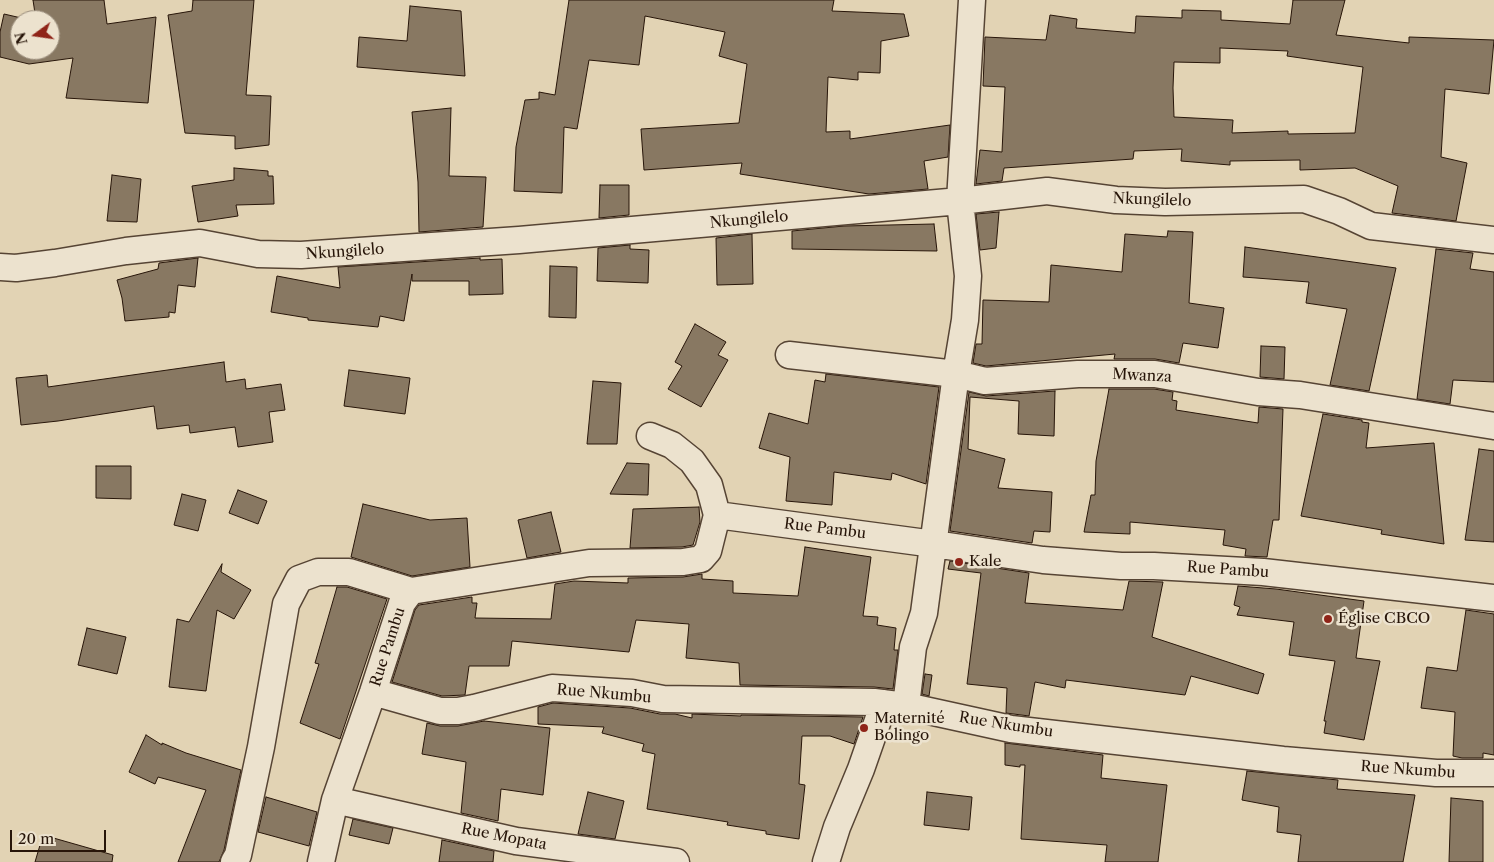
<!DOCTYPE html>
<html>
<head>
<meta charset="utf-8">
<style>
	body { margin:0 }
	#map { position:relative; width:1494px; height:862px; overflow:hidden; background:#e2d3b4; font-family:"Libre Caslon Text",serif }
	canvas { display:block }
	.north { position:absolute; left:10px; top:10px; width:50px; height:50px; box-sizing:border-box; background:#ece2ce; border:1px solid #9d907f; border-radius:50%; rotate:256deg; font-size:14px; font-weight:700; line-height:20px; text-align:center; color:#271509 }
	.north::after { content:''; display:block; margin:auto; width:18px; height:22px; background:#8f2418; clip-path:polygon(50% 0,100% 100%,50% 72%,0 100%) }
	.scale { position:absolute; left:10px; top:830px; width:96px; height:22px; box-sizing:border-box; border:2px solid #271509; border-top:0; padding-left:6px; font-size:15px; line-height:18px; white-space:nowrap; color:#271509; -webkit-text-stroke:4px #ece2ce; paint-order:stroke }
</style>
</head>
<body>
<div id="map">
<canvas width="1494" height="862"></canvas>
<div class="north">N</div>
<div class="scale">20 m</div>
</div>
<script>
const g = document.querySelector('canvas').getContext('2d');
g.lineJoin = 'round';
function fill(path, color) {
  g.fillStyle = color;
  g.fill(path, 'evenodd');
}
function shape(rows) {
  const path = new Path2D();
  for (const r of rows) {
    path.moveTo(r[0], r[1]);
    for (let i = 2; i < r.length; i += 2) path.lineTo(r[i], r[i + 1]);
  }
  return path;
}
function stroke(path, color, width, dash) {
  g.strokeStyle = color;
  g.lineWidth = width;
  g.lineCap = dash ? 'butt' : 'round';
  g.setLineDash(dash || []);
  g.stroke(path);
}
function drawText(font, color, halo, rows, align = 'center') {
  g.font = font + ' "Libre Caslon Text",serif';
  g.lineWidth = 5;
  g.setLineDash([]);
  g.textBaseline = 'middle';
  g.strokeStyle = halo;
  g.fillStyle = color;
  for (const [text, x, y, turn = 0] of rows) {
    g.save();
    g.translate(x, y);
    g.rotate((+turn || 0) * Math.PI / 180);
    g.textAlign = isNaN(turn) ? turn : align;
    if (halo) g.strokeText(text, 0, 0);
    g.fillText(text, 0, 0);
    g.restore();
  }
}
const building = shape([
	[33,0,104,0,107,24,156,17,148,103,66,98,73,58,29,64,0,57,0,32,4,14,30,20,20,20,20,50,50,50,50,20,36,20,33,0],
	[193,0,254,0,246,95,271,96,269,145,235,149,235,136,185,133,168,15,192,11,193,0],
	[569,0,834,0,832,11,904,14,909,36,881,41,880,73,858,72,858,80,828,77,826,132,850,131,850,139,950,125,948,157,924,161,928,189,869,194,740,174,742,163,644,170,641,129,739,123,747,64,719,56,725,32,645,16,639,65,589,60,577,129,564,127,562,193,514,191,516,147,525,100,539,99,539,92,555,95,569,0],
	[1293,0,1345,0,1336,35,1409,43,1409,37,1494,40,1489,94,1445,89,1441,157,1467,163,1456,221,1392,213,1398,186,1355,168,1300,170,1300,160,1230,161,1230,165,1181,161,1182,149,1134,151,1133,159,1004,168,1002,181,976,184,980,150,1002,152,1005,87,983,86,985,37,1046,40,1050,15,1077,19,1076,28,1135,33,1136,16,1182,18,1182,10,1221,11,1221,20,1290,24,1293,0],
	[1220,48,1288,51,1287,56,1363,67,1355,133,1288,134,1288,131,1232,133,1233,120,1174,117,1173,88,1174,62,1220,63,1220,48],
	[410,6,461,11,465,76,357,67,359,37,407,41,410,6],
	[451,108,449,176,486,177,483,227,419,232,418,182,412,112,451,108],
	[234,168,268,171,268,176,273,176,274,204,236,205,238,216,198,222,192,186,234,180,234,168],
	[112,175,141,179,137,222,107,221,112,175],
	[600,185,629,185,629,215,599,218,600,185],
	[999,212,996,248,980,250,976,214,999,212],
	[934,224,937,251,792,249,792,231,844,226,934,224],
	[1168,231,1193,232,1189,303,1224,308,1218,348,1183,343,1179,363,1155,359,1114,359,1115,354,986,366,973,363,976,344,982,344,983,300,1049,302,1051,265,1122,272,1125,234,1167,237,1168,231],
	[752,234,753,284,717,285,716,238,752,234],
	[630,245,630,249,649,250,648,283,597,281,598,248,630,245],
	[1245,247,1396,268,1369,391,1330,385,1347,309,1306,303,1309,282,1243,277,1245,247],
	[1436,249,1473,253,1470,269,1494,272,1494,382,1453,380,1450,404,1417,399,1436,249],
	[198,258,195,287,178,285,175,313,169,312,169,317,125,321,122,298,117,280,158,269,159,263,198,258],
	[480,258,480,260,502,259,503,294,469,295,469,281,412,281,412,274,404,321,380,316,378,327,308,320,308,318,271,312,277,276,340,288,338,267,480,258],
	[550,266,577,267,576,318,549,317,550,266],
	[695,324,726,342,718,355,728,360,701,407,668,389,682,366,675,362,695,324],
	[1261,346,1285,347,1284,379,1260,377,1261,346],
	[224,362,226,382,245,379,246,389,281,384,285,410,269,412,273,442,238,447,235,427,190,433,189,425,157,429,154,406,58,421,21,425,16,378,47,375,48,387,224,362],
	[349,370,410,378,405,414,344,406,349,370],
	[826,374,939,387,926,484,892,473,891,480,834,472,832,505,786,501,790,457,759,448,769,413,808,424,815,380,825,382,826,374],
	[593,381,621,383,617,444,587,444,593,381],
	[1109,389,1154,389,1173,392,1172,400,1177,401,1176,410,1258,423,1259,407,1283,409,1279,520,1273,520,1267,557,1245,556,1246,549,1223,545,1225,530,1130,522,1130,534,1084,532,1091,495,1095,495,1096,461,1109,389],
	[1055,391,1054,436,1018,434,1019,401,970,397,968,449,1005,459,998,488,1052,492,1050,532,1034,531,1032,543,950,531,969,392,986,396,1055,391],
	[1323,414,1362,420,1362,422,1369,423,1366,448,1434,443,1444,544,1381,534,1382,530,1301,516,1323,414],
	[1479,449,1494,451,1494,542,1465,540,1479,449],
	[627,463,649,464,648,495,610,494,627,463],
	[96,466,131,466,131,499,96,498,96,466],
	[238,490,267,501,258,524,229,513,238,490],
	[182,494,206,500,198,531,174,525,182,494],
	[363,504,430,520,467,518,470,567,412,576,351,557,363,504],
	[699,507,700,522,693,545,682,547,630,548,633,509,699,507],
	[551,512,561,552,527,558,518,520,551,512],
	[805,547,871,557,863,616,878,617,877,625,896,628,894,650,898,650,893,689,874,687,740,685,739,663,686,658,689,624,636,620,629,652,512,641,509,666,469,666,465,695,442,696,392,682,415,610,419,605,472,597,472,603,477,603,475,618,551,619,555,584,574,581,628,583,628,578,683,577,702,574,702,579,733,581,733,593,798,596,805,547],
	[950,561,1029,573,1025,603,1123,610,1129,581,1163,582,1152,637,1264,674,1258,694,1191,676,1185,695,1066,680,1065,688,1035,682,1029,716,1006,713,1007,688,967,684,981,573,948,569,950,561],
	[222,564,221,572,251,590,234,619,217,610,206,691,169,687,177,619,189,622,222,564],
	[1238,586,1276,589,1364,601,1356,658,1380,661,1364,740,1324,733,1326,721,1324,721,1335,661,1289,655,1294,622,1237,615,1240,607,1234,605,1238,586],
	[337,587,347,587,387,599,340,739,300,723,319,664,315,663,337,587],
	[1466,610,1494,614,1494,755,1483,753,1483,758,1462,758,1453,756,1455,712,1421,708,1427,667,1457,671,1466,610],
	[87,628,126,637,117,674,78,665,87,628],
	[925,674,932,675,929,696,922,694,925,674],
	[553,703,630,708,660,714,675,714,692,718,692,714,741,716,741,715,863,717,854,744,830,736,802,736,799,784,805,785,799,839,766,834,766,831,727,825,728,822,647,809,655,754,642,751,644,744,602,733,604,727,538,724,538,707,553,703],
	[484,721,550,728,543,795,501,789,498,821,461,813,466,762,422,754,427,723,440,726,458,726,484,721],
	[146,735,162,745,162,743,186,753,241,770,224,850,219,862,178,862,206,790,158,777,155,784,129,772,146,735],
	[1005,743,1103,755,1101,778,1167,785,1158,862,1105,862,1107,845,1021,839,1025,765,1020,765,1020,767,1005,765,1005,743],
	[1247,771,1338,780,1337,789,1415,795,1403,862,1298,862,1301,835,1277,832,1279,807,1242,800,1247,771],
	[588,792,624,801,615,839,578,834,588,792],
	[927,792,972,797,969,830,924,825,927,792],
	[266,797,317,812,309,846,258,832,266,797],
	[1451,798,1483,801,1483,862,1449,862,1451,798],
	[353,819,393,828,389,844,349,835,353,819],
	[43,835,113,855,112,862,35,862,43,835],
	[442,840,494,851,493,862,439,862,442,840]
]);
const street = shape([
	[0,267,16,268,55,263,126,251,200,243,258,254,301,255,519,240,960,201,1047,191,1116,200,1165,202,1304,199,1339,211,1371,226,1494,240],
	[789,355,956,374,985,381,1078,374,1155,374,1258,392,1300,395,1494,426],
	[650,436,672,445,692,461,709,485,717,515],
	[373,692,440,711,458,711,474,708,552,688,632,693,663,699,874,702,906,706,1011,729,1283,760,1436,773,1494,773],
	[906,706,913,647,924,613,956,374,965,320,968,276,960,201,972,0],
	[335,800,516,841,676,862],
	[234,862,238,855,261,747,286,604,299,579,318,572,349,572,411,591],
	[321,862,335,800,373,692,402,603,411,591,589,563,683,562,701,559,708,551,717,515,934,544,1043,560,1121,566,1154,566,1263,572,1494,598],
	[826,862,837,827,861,769,884,703]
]);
const markers = [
	[959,562,5,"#8f2418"],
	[1328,619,5,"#8f2418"],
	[864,728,5,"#8f2418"]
];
const streetNames = [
	["Nkungilelo",1152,200,2],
	["Nkungilelo",749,220,-5],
	["Nkungilelo",345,252,-4],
	["Mwanza",1142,376,3],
	["Rue Pambu",825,529,7],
	["Rue Pambu",1228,570,4],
	["Rue Pambu",388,647,-72],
	["Rue Nkumbu",604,694,5],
	["Rue Nkumbu",1006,725,9],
	["Rue Nkumbu",1408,770,4],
	["Rue Mopata",504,837,11]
];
const poiNames = [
	["Kale",969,562],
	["Église CBCO",1338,619],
	["Maternité",874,719],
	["Bolingo",874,736]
];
fill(building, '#887862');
stroke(building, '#271509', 1);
stroke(street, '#564434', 29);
stroke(street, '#ece2ce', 26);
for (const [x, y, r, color] of markers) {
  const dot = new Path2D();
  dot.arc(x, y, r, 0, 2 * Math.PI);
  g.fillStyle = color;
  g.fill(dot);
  stroke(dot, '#ece2ce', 2);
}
drawText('15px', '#271509', '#ece2ce', streetNames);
drawText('15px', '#271509', '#ece2ce', poiNames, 'left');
</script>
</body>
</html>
